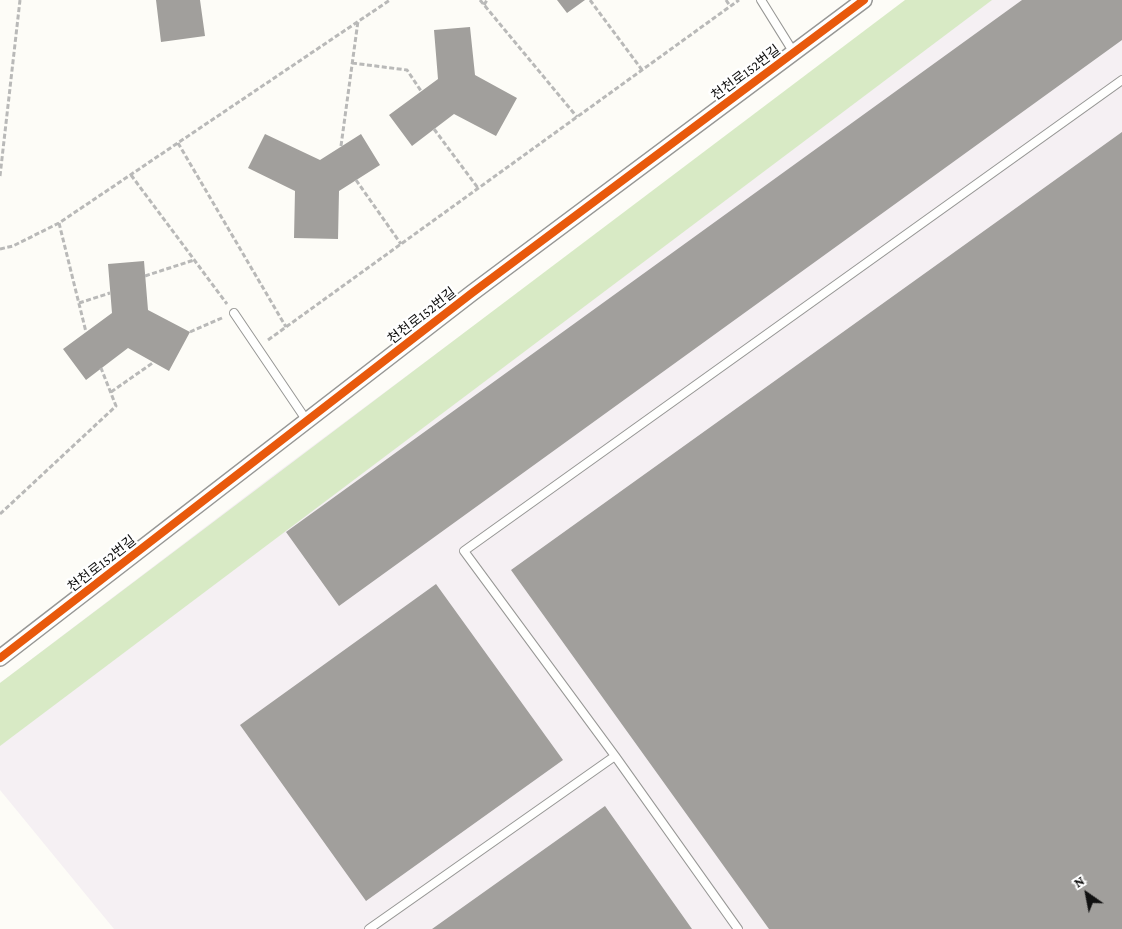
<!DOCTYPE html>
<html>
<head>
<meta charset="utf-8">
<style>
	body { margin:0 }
	#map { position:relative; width:1122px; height:929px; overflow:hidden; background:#fdfcf7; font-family:"Crimson Pro",serif }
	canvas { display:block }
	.north { position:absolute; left:1062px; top:869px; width:50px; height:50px; -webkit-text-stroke:4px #fff; paint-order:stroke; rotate:327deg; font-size:14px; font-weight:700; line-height:20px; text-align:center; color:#111 }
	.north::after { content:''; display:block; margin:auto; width:18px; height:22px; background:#111; clip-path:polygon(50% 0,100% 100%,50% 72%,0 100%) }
</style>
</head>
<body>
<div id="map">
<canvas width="1122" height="929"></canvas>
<div class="north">N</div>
</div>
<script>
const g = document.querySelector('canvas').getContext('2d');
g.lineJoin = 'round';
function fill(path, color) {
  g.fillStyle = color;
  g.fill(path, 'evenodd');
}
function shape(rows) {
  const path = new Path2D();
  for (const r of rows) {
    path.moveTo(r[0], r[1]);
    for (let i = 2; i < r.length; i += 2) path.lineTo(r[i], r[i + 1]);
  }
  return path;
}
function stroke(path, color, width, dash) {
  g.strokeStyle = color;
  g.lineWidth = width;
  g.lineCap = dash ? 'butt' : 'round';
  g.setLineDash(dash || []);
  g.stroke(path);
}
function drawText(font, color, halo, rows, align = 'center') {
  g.font = font + ' "Crimson Pro","Noto Sans KR",serif';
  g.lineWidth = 5;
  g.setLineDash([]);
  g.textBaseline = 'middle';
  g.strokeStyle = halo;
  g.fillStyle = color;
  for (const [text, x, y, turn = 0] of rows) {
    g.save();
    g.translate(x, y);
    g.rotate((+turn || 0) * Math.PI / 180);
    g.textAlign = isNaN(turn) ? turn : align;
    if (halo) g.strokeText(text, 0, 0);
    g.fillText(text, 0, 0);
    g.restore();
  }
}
const industrial = shape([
	[910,0,1122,0,1122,929,114,929,0,790,0,683,271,477]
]);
const forest = shape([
	[905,0,992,0,0,746,0,683]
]);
const building = shape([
	[156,0,200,0,205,36,161,42],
	[557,0,585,0,567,13],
	[1022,0,1122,0,1122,40,339,606,286,532],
	[470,27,475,75,517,98,496,136,454,114,412,146,389,115,438,79,434,30],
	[1122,132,1122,929,769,929,511,570],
	[265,134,320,160,361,134,380,165,339,191,338,239,294,238,295,191,248,168],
	[144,261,148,310,190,332,169,371,128,348,86,380,63,349,112,313,108,264],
	[436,584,563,760,366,901,240,725],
	[605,806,692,929,432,929]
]);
const path = shape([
	[480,0,577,117],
	[590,0,642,70],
	[726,0,730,6],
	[484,5,487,0],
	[352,63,407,70,421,91],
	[434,129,478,188],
	[178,143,286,327],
	[341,146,358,21],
	[131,175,227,304],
	[0,176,20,0],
	[356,180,401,244],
	[59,223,86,332],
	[0,249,13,246,59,223,390,0],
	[145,276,194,260],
	[79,303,110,293],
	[190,332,222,318],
	[268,340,739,0],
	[111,392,154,362],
	[0,514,116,406,101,368]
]);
const lane = shape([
	[761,0,794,53],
	[234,313,307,421],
	[615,756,738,929],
	[369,929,615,756,464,551,1122,80]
]);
const street = shape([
	[0,658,472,293,864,0]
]);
const cycleway = shape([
	[0,658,472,293,864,0]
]);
const streetNames = [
	["천천로152번길",746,73,-37],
	["천천로152번길",422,316,-38],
	["천천로152번길",102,564,-38]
];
fill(industrial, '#f5f0f3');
fill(forest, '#d8eac5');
fill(building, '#a19f9c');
stroke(lane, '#979795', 10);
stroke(street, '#979795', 18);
stroke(path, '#b9b9b8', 3, [5, 2.5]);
stroke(lane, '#fffffe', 8);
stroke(street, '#fffffe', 15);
stroke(cycleway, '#e8590c', 8);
drawText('14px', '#111', '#fff', streetNames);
</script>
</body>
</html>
